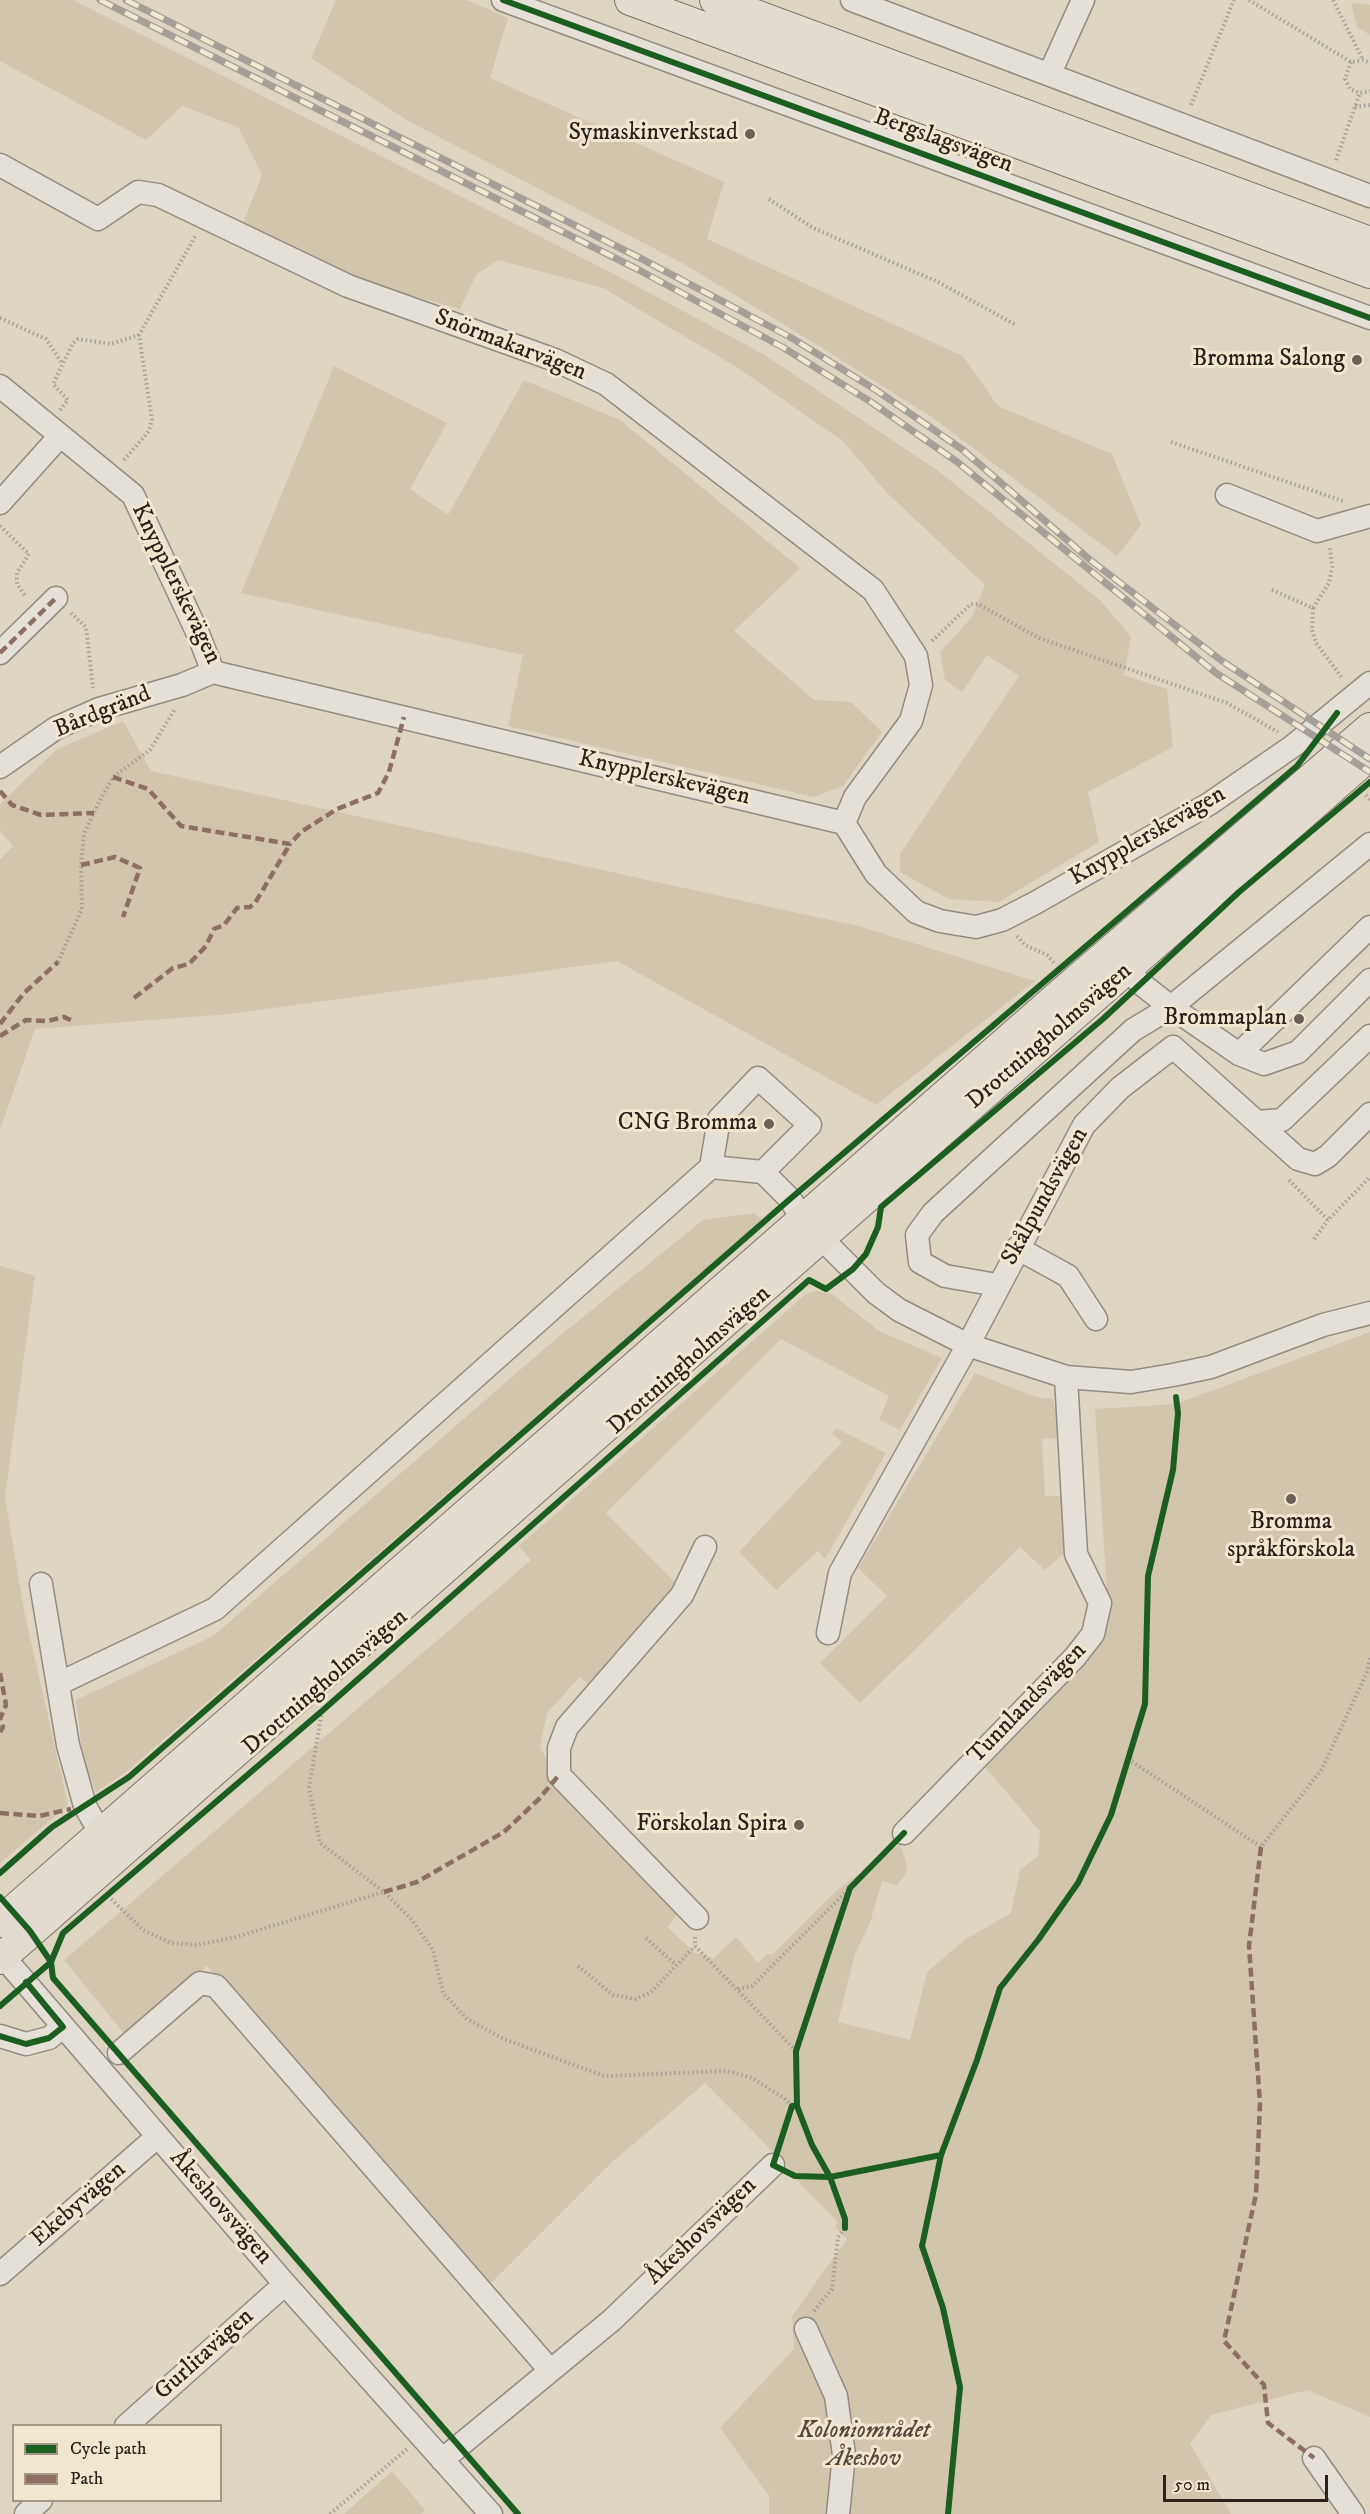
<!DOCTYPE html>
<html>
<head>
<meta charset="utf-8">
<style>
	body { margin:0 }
	#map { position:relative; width:1370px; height:2514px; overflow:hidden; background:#ded4c2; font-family:"IM FELL DW Pica",serif }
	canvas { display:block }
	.legend { position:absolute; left:12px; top:2424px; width:210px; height:78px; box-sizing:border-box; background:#f1e6d0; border:2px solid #a39788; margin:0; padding:8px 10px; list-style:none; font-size:18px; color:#2d211d }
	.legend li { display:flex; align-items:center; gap:12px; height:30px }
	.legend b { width:30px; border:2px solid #a39788 }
	.scale { position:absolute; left:1163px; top:2475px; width:165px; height:27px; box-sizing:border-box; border:3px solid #2d211d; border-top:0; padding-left:8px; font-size:18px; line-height:21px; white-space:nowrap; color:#2d211d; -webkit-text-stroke:4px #f1e6d0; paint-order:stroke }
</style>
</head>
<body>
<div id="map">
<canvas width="1370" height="2514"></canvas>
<ul class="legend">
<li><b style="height:8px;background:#1b5e20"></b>Cycle path</li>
<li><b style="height:8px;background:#8d6e63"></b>Path</li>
</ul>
<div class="scale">50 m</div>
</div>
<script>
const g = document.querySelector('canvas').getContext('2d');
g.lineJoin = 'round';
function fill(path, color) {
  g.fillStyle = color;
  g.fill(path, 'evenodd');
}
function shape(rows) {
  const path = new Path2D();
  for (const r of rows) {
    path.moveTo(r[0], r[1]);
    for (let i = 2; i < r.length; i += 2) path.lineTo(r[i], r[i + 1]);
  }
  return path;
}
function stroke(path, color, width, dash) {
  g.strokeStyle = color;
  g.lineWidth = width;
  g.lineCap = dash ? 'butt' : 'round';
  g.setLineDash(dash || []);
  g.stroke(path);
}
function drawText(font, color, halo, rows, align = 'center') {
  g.font = font + ' "IM FELL DW Pica",serif';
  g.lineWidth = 6;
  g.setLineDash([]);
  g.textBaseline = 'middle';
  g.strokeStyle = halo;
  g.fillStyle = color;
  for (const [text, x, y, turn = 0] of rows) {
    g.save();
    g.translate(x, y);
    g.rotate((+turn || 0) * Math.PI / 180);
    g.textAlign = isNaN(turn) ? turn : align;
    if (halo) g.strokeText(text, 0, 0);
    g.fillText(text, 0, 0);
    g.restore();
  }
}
const green = shape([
	[0,0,73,0,614,274,765,355,937,470,1100,600,1131,637,1124,675,1167,689,1173,747,1088,792,1099,842,999,902,949,899,900,872,900,854,1019,676,987,655,962,692,945,680,940,652,972,617,985,585,886,492,844,442,738,368,603,288,498,260,476,275,460,309,352,279,242,226,262,175,238,127,182,106,146,140,0,61],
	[336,0,467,0,508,18,490,78,724,182,707,239,963,356,998,406,1112,454,1141,525,1117,556,933,418,819,346,684,264,410,122,311,58],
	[1351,3,1370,5,1370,35,1357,27],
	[334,366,447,423,410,489,448,515,524,380,620,420,800,568,734,631,814,700,851,702,882,732,843,786,814,797,508,726,523,655,241,593],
	[123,721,151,771,862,927,1035,981,876,1105,617,961,229,1014,35,1029,0,1130,0,860,13,846,0,831,0,804,57,749],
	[754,1213,762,1220,126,1772,96,1792,83,1759,76,1700,213,1636,557,1338,703,1220],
	[0,1266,35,1276,5,1497,25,1615,68,1805,0,1863],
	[814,1291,832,1294,879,1331,942,1358,900,1430,879,1420,889,1396,781,1339,606,1513,679,1586,591,1687,580,1677,547,1713,540,1748,568,1792,680,1912,667,1927,695,1953,714,1958,736,1937,758,1963,766,1955,773,1954,837,1890,900,1844,907,1865,905,1875,897,1885,882,1881,870,1923,855,1954,838,2022,910,2040,927,1972,966,1939,1011,1913,1020,1870,1038,1856,1040,1831,983,1765,1021,1731,1109,1624,1095,1409,1176,1404,1370,1332,1370,2417,1308,2390,1211,2415,1190,2444,1231,2514,769,2514,769,2496,720,2428,794,2349,792,2316,847,2239,835,2227,838,2222,802,2186,793,2172,705,2083,611,2163,487,2287,207,1966,126,2036,64,1960,531,1560,519,1546,805,1295],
	[975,1373,1036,1397,1053,1399,1060,1438,1042,1439,1045,1496,1063,1496,1065,1552,1045,1570,1020,1547,860,1703,820,1663,887,1596,858,1568],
	[836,1428,886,1453,825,1559,818,1551,776,1590,739,1552,842,1442,832,1434],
	[392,2471,425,2510,421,2514,344,2514]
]);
const path = shape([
	[1249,0,1351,62,1363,60,1370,63],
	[1333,0,1363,60],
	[1351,62,1345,79,1350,89,1360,93,1370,91],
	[1191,105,1234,0],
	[1355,107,1370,105],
	[1336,160,1360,93],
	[769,199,813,228,938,282,1016,325],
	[0,318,46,339,62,363],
	[60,410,68,400,53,384,73,343,78,339,111,344,139,335],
	[1171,442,1343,501],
	[124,460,149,431,152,420,139,335,196,235],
	[0,526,29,554,17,573,17,584,26,597],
	[1272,590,1313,608,1329,583,1332,567,1330,548],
	[1313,608,1312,630,1316,643,1343,679],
	[71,613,86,627,93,688],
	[932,641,971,604,978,604,1039,638,1227,703,1278,732],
	[1366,795,1370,800],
	[1017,936,1025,945,1047,955,1056,965],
	[58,962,82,909,81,865,84,834,100,800,113,777,150,750,175,709],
	[1289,1180,1328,1220,1370,1177],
	[1314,1239,1328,1220],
	[322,1711,309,1788,320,1843,384,1892,411,1919,433,1950,443,1993,467,2019,504,2039,604,2076,727,2071,752,2078,784,2098,792,2106],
	[1128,1759,1261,1847,1322,1769,1367,1672,1370,1658],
	[108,1896,143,1930,171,1943,197,1945,236,1937,383,1892],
	[695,1937,695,1946,796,2051],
	[646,1938,676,1965],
	[578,1966,613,1995,635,1999,650,1993,695,1946],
	[738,1989,752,1986,850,1888],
	[814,2311,832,2289,838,2237,845,2228],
	[330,2514,407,2449]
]);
const minor = shape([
	[503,0,1370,318],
	[852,0,1370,196],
	[1050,73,1083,0],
	[0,165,98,219,138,192,158,195,348,286,555,360,606,384,873,590,916,656,921,685,911,721,855,797,844,823],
	[0,386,133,495,199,636,213,672,844,823,876,874,916,912,940,921,976,927,1002,920,1035,903,1209,804,1293,746,1370,683],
	[1227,495,1317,531,1370,516],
	[0,503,59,437],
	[0,653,56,598],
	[0,767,56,728,99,709,182,685,213,672],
	[1116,958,1140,983,1171,1007,1239,1054,1264,1064,1298,1052,1370,980],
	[1173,1047,1298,1159,1315,1164,1328,1156,1370,1114],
	[1239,1054,1370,927],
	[1257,1122,1282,1120,1370,1036],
	[711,1167,719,1119,758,1078,810,1125,763,1172],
	[1017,1248,1068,1276,1096,1319],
	[997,1285,945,1276,920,1262,917,1235,933,1213,1133,1030,1171,1007,1370,844],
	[41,1584,68,1745,85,1806,101,1834],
	[828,1633,840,1573,968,1345,1084,1125,1120,1088,1173,1047],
	[58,1684,215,1609,711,1167,763,1172,790,1199,804,1221,876,1293,899,1310,968,1345,1066,1377,1131,1382,1173,1375,1211,1367,1323,1325,1370,1313],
	[904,1833,1075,1657,1093,1634,1100,1603,1076,1554,1066,1377],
	[697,1918,559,1775,559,1748,567,1727,682,1595,705,1547],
	[0,1953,285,2284,491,2514],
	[0,2036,26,2044,49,2038,63,2027],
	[119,2053,200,1983,216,1986,550,2370],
	[0,2274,158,2136],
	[806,2329,836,2396,844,2455,838,2514],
	[126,2426,285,2284],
	[1314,2458,1353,2514],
	[442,2460,612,2320,773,2165],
	[26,2514,41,2500]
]);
const major = shape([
	[630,0,1370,273],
	[715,0,1370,242],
	[0,1922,1073,983,1370,728],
	[0,1959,1370,755]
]);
const rail = shape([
	[100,0,637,269,784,348,871,402,956,461,1216,673,1370,772],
	[126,0,640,258,790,337,876,390,963,450,1089,559,1222,661,1370,759]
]);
const quiet = shape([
	[0,653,56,598],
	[113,777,148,789,181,826,290,844,301,832,337,809,378,793,389,772,404,717],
	[0,791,12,805,41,815,94,813],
	[81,865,115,857,140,868,123,917],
	[134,998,173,968,189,964,206,946,214,929,224,925,237,908,250,907,255,903,290,844],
	[0,1024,24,993,58,962],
	[0,1036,26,1020,47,1021,64,1017,75,1022],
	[0,1673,6,1705,0,1719,3,1727,0,1732],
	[0,1813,39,1816,71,1809],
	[1261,1847,1249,1946,1260,2104,1256,2194,1224,2341,1264,2385,1268,2423,1314,2458],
	[384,1892,417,1882,504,1832,539,1799,559,1775]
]);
const cycleway = shape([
	[503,0,1370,318],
	[0,1873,52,1827,129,1777,790,1199,1297,766,1337,713],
	[0,1897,30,1931,51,1962,53,1978,518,2514],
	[0,2006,51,1962,63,1933,322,1711,809,1280,826,1289,853,1269,866,1254,878,1227,881,1207,1104,1018,1239,892,1370,782],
	[0,2036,26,2044,49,2038,63,2027,26,1982],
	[797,2106,792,2106,773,2165,795,2176,830,2177],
	[830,2177,812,2145,797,2106,796,2051,850,1888,904,1833],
	[845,2228,845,2219,830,2177,941,2155],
	[948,2514,960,2387,943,2308,922,2246,941,2155,977,2060,1000,1988,1038,1940,1078,1883,1111,1815,1145,1704,1148,1576,1173,1470,1178,1413,1176,1397]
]);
const markers = [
	[750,134,6,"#6b6057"],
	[1357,360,6,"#6b6057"],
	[1299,1019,6,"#6b6057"],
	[769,1124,6,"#6b6057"],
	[1291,1499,6,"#6b6057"],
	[799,1825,6,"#6b6057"]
];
const poiNames = [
	["Symaskinverkstad",738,134],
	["Bromma Salong",1345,360],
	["Brommaplan",1287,1019],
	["CNG Bromma",757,1124],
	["Bromma",1291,1523,"center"],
	["språkförskola",1291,1551,"center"],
	["Förskolan Spira",787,1825]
];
const streetNames = [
	["Bergslagsvägen",943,142,20],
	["Snörmakarvägen",510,346,21],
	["Knypplerskevägen",175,584,64],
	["Bårdgränd",103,713,-22],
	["Knypplerskevägen",664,779,13],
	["Knypplerskevägen",1148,837,-30],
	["Drottningholmsvägen",1050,1037,-41],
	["Skålpundsvägen",1046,1197,-61],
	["Drottningholmsvägen",690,1361,-42],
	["Drottningholmsvägen",326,1683,-41],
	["Tunnlandsvägen",1028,1704,-46],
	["Ekebyvägen",79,2205,-41],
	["Åkeshovsvägen",220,2208,49],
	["Åkeshovsvägen",702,2232,-44],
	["Gurlitavägen",205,2355,-42]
];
const parkNames = [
	["Koloniområdet",864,2432],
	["Åkeshov",864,2460]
];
fill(green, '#d2c5ae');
stroke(minor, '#928b81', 25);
stroke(major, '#7a736a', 32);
stroke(path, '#a49f98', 4, [1.5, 3]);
stroke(minor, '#e5e0d7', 22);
stroke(major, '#e1dbd0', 30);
stroke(rail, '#a49f98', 7);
stroke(rail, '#f1e6d0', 4.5, [14]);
stroke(quiet, '#8d6e63', 4.5, [9, 4.5]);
stroke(cycleway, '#1b5e20', 6);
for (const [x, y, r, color] of markers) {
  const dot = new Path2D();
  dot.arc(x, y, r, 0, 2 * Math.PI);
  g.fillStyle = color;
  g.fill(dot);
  stroke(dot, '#f1e6d0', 2);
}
drawText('24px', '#2d211d', '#f1e6d0', poiNames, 'right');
drawText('24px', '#2d211d', '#f1e6d0', streetNames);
drawText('italic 24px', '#54473d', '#f1e6d0', parkNames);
</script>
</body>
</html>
